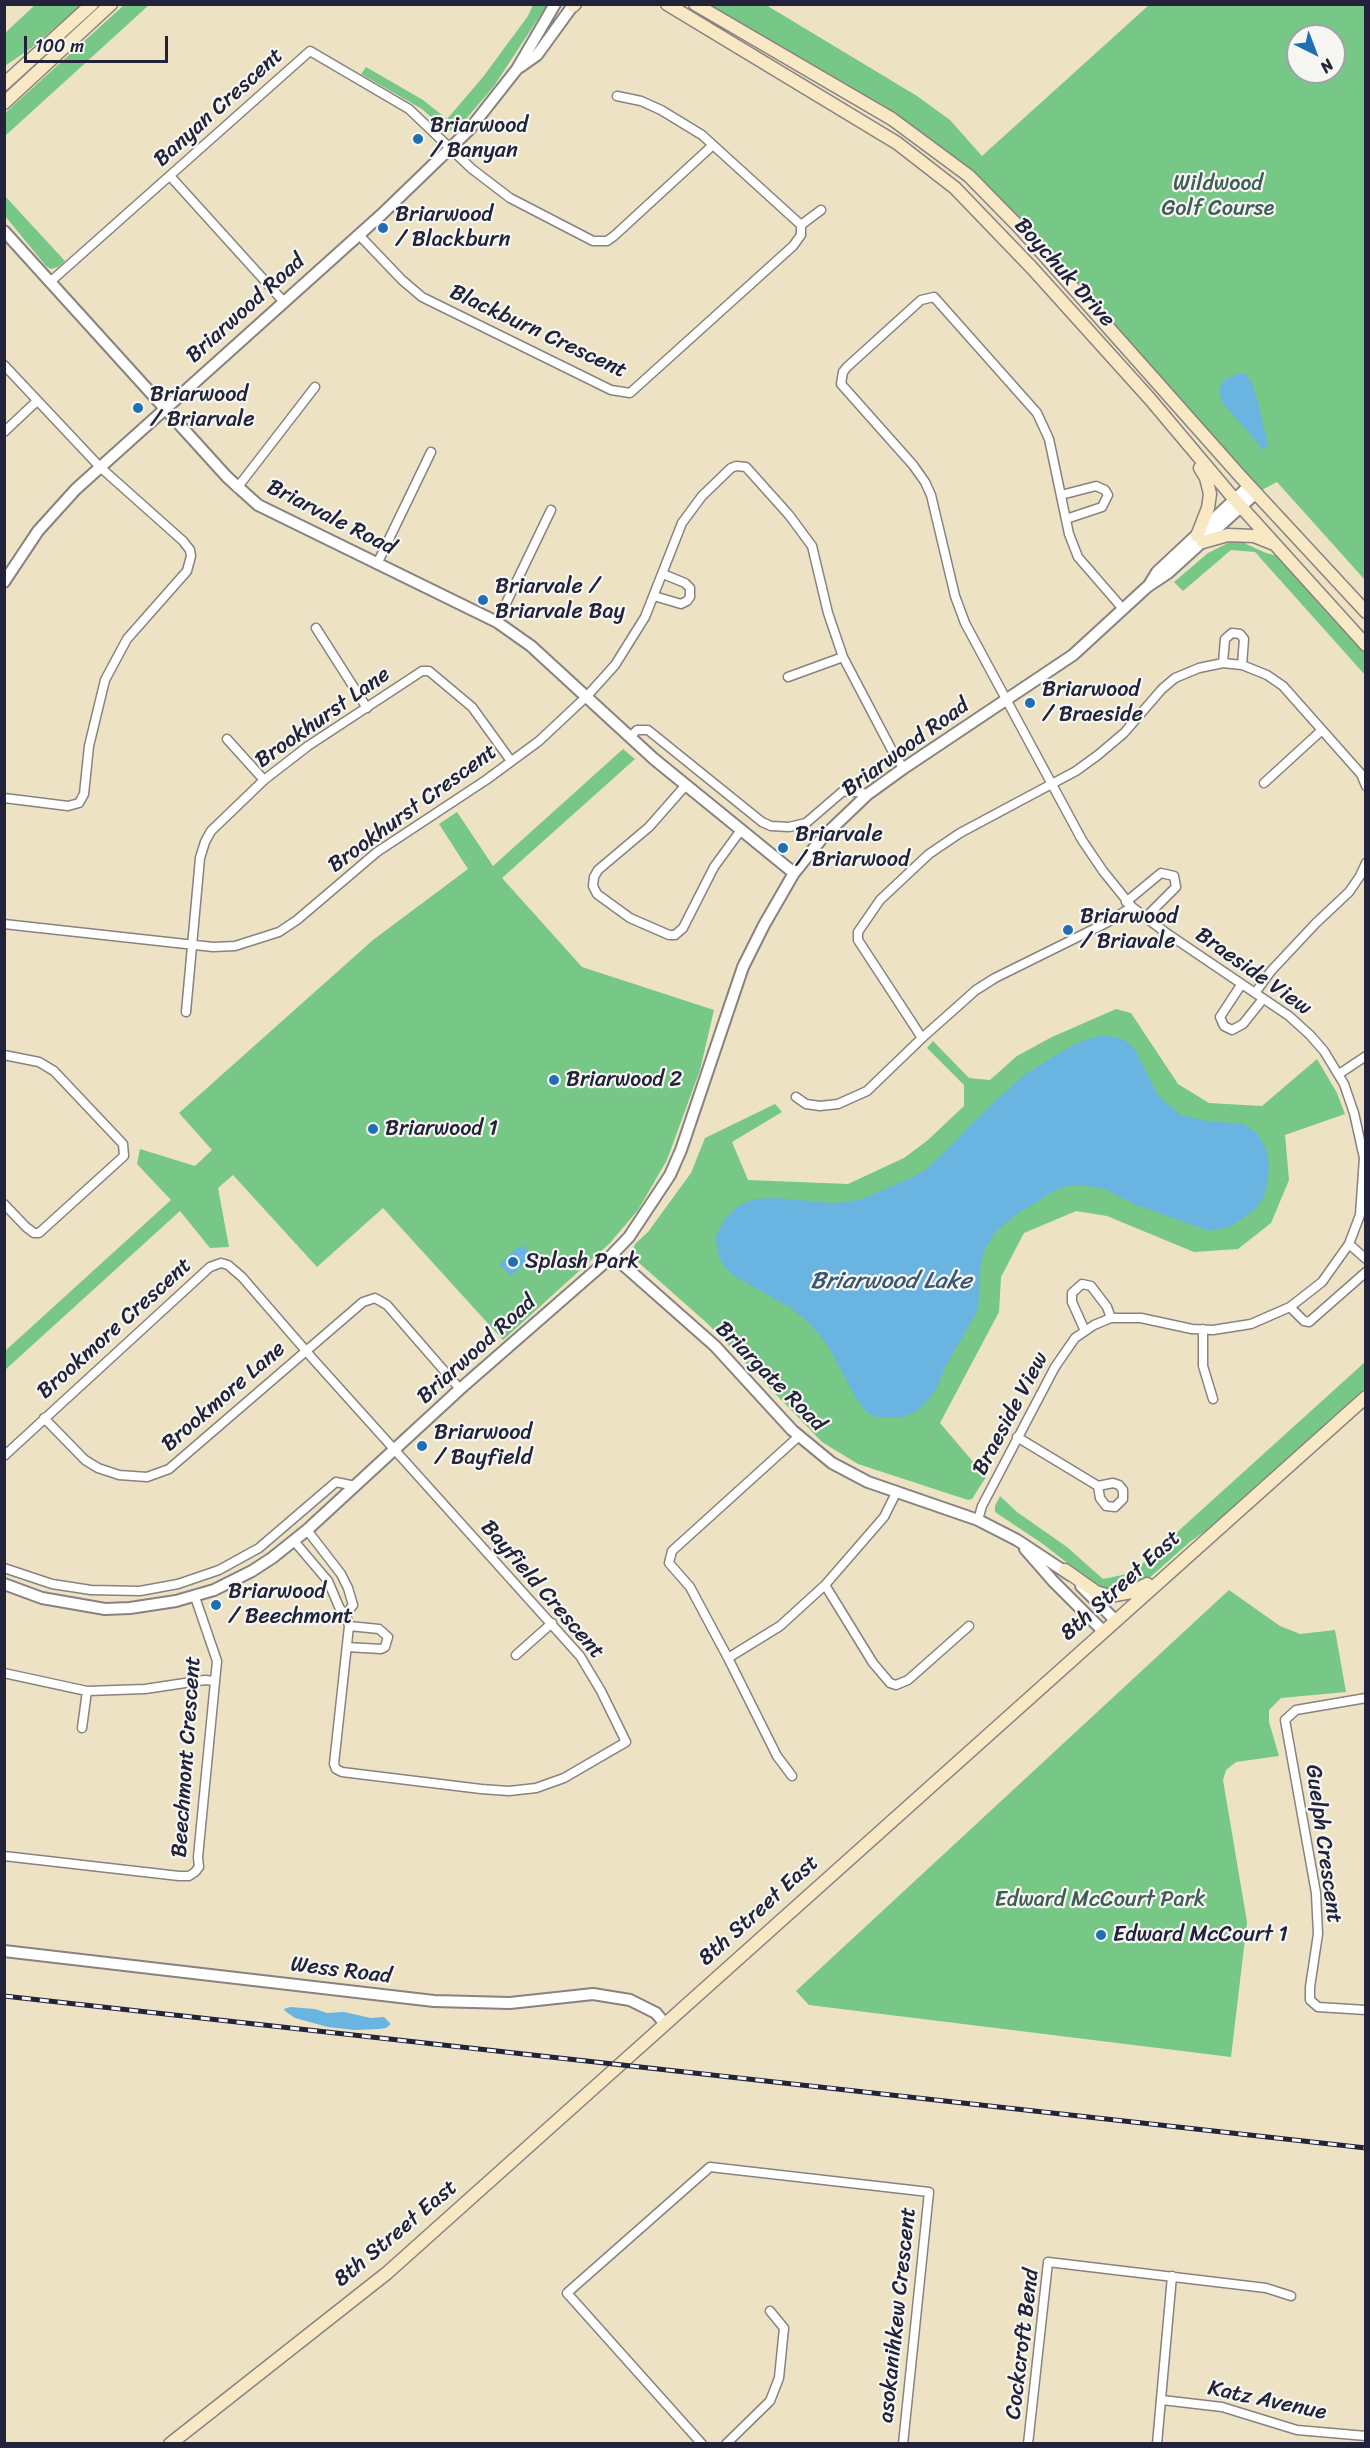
<!DOCTYPE html>
<html>
<head>
<meta charset="utf-8">
<style>
	body { margin:0 }
	#map { position:relative; width:1370px; height:2448px; overflow:hidden; background:#ede2c4; font-family:Sriracha,sans-serif }
	canvas { display:block }
	.frame { position:absolute; inset:0; border:6px solid #22223b; pointer-events:none }
	.north { position:absolute; left:1286px; top:24px; width:60px; height:60px; box-sizing:border-box; background:#f6f6f2; border:2px solid #a1a1a9; border-radius:50%; rotate:138deg; font-size:16px; font-weight:700; line-height:24px; text-align:center; color:#22223b }
	.north::after { content:''; display:block; margin:auto; width:21px; height:27px; background:#1f6fb2; clip-path:polygon(50% 0,100% 100%,50% 72%,0 100%) }
	.scale { position:absolute; left:24px; top:36px; width:144px; height:27px; box-sizing:border-box; border:3px solid #22223b; border-top:0; padding-left:8px; font-size:18px; line-height:21px; white-space:nowrap; color:#22223b; -webkit-text-stroke:4px #f6f6f2; paint-order:stroke }
</style>
</head>
<body>
<div id="map">
<canvas width="1370" height="2448"></canvas>
<div class="frame"></div>
<div class="north">N</div>
<div class="scale">100 m</div>
</div>
<script>
const g = document.querySelector('canvas').getContext('2d');
g.lineJoin = 'round';
function fill(path, color) {
  g.fillStyle = color;
  g.fill(path, 'evenodd');
}
function shape(rows) {
  const path = new Path2D();
  for (const r of rows) {
    path.moveTo(r[0], r[1]);
    for (let i = 2; i < r.length; i += 2) path.lineTo(r[i], r[i + 1]);
  }
  return path;
}
function stroke(path, color, width, dash) {
  g.strokeStyle = color;
  g.lineWidth = width;
  g.lineCap = dash ? 'butt' : 'round';
  g.setLineDash(dash || []);
  g.stroke(path);
}
function drawText(font, color, halo, rows, align = 'center') {
  g.font = font + ' Sriracha,sans-serif';
  g.lineWidth = 4.5;
  g.setLineDash([]);
  g.textBaseline = 'middle';
  g.strokeStyle = halo;
  g.fillStyle = color;
  for (const [text, x, y, turn = 0] of rows) {
    g.save();
    g.translate(x, y);
    g.rotate((+turn || 0) * Math.PI / 180);
    g.textAlign = isNaN(turn) ? turn : align;
    if (halo) g.strokeText(text, 0, 0);
    g.fillText(text, 0, 0);
    g.restore();
  }
}
const green = shape([
	[36,4,81,5,31,48,5,66,5,33],
	[124,5,149,5,5,136,5,113],
	[533,5,547,5,494,86,455,132,443,128,422,109,361,74,366,67,423,100,447,119,483,77,528,16],
	[695,5,766,5,917,96,950,120,982,156,1149,5,1365,5,1365,580,1277,482,1256,493,969,176,892,119],
	[1298,36,1334,36,1334,72,1298,72],
	[4,195,65,261,58,267,51,269,46,266,5,216],
	[1234,540,1245,540,1246,544,1266,553,1278,556,1365,652,1365,675,1255,552,1231,550,1183,591,1174,582,1208,553],
	[623,749,635,759,502,878,582,967,714,1010,700,1070,667,1160,638,1210,610,1243,503,1340,383,1208,317,1267,233,1175,218,1188,229,1247,210,1248,180,1211,5,1370,5,1351,171,1200,137,1164,140,1149,195,1166,212,1150,179,1113,373,940,468,869,439,824,457,812,493,866],
	[1116,1009,1131,1013,1178,1084,1209,1103,1262,1106,1317,1059,1337,1093,1345,1114,1285,1135,1289,1180,1271,1223,1238,1249,1194,1252,1107,1216,1076,1211,1024,1233,1001,1277,999,1312,940,1423,986,1477,972,1499,968,1500,858,1464,822,1442,708,1324,638,1262,634,1256,633,1251,635,1244,648,1232,691,1173,705,1138,775,1104,782,1112,732,1142,748,1180,848,1184,904,1158,928,1140,964,1106,964,1085,927,1048,933,1041,969,1078,990,1080,1017,1056,1052,1037],
	[1365,1362,1365,1388,1219,1522,1191,1541,1147,1580,1134,1588,1111,1592,1098,1587,1043,1544,995,1512,995,1506,1000,1496,1017,1512,1067,1547,1103,1579,1132,1573],
	[1229,1590,1280,1626,1300,1634,1335,1630,1346,1692,1281,1698,1269,1710,1269,1722,1279,1756,1236,1762,1226,1770,1223,1780,1247,1922,1231,2057,809,2005,796,1991]
]);
const water = shape([
	[1237,374,1245,374,1251,381,1258,402,1268,445,1263,450,1246,429,1225,406,1221,399,1219,392,1223,381],
	[1105,1035,1122,1039,1134,1048,1159,1097,1181,1115,1207,1121,1243,1124,1257,1133,1266,1149,1269,1164,1268,1181,1264,1196,1256,1208,1244,1218,1229,1227,1209,1231,1134,1204,1105,1189,1083,1185,1068,1186,1054,1191,1014,1216,995,1232,984,1251,980,1269,978,1310,945,1367,938,1386,927,1402,918,1410,901,1418,879,1418,868,1413,857,1400,827,1344,810,1324,791,1308,734,1276,724,1266,718,1254,716,1237,725,1218,738,1206,754,1199,776,1198,832,1203,847,1202,862,1199,913,1177,925,1170,944,1153,973,1122,1024,1075,1068,1048,1088,1039],
	[525,1246,528,1252,528,1260,511,1276,499,1264,517,1248],
	[290,2007,315,2009,327,2013,344,2012,371,2018,384,2017,391,2024,386,2028,379,2029,355,2030,328,2027,295,2018,285,2011,284,2009]
]);
const minor = shape([
	[617,96,641,101,661,110,702,135,713,145],
	[170,176,284,302],
	[801,225,821,210],
	[50,282,310,51,409,109,472,169,510,198,593,241,607,241,614,236,713,145,801,225,801,235,793,246,630,393,611,390,422,297,402,280,359,235],
	[4,365,100,467,183,541,190,550,191,556,187,571,127,639,105,680,89,746,84,794,79,803,68,806,4,798],
	[4,432,37,401],
	[237,488,315,387],
	[1061,495,1096,486,1105,490,1108,495,1102,507,1066,519],
	[377,564,431,452],
	[654,596,681,604,687,601,690,597,690,588,685,583,663,574],
	[497,622,551,510],
	[316,628,367,708],
	[1223,663,1225,639,1232,633,1240,634,1244,639,1242,665],
	[788,677,843,657],
	[630,737,637,730,648,730,762,822,771,826,789,827,806,823,842,792,849,791,868,794],
	[227,739,264,780],
	[1264,783,1322,730],
	[686,785,649,827,598,870,594,877,593,886,597,894,630,918,669,935,675,935,683,928,714,867,741,830],
	[1126,902,1161,873,1174,876,1176,887,1146,917],
	[1132,907,1106,923,995,978,976,990,922,1038,858,940,858,932,880,900,929,854,960,833,1076,771,1098,755,1124,733,1162,689,1175,678,1199,668,1223,663,1242,665,1267,675,1283,686,1361,774,1366,786],
	[4,924,213,947,235,946,279,932,297,920,377,852,486,780,539,741,587,696,615,665,645,617,682,523,702,496,731,468,736,466,746,467,789,515,812,546,828,613,843,657,896,758,904,768],
	[1241,985,1220,1017,1224,1026,1232,1030,1243,1024,1263,999],
	[1255,993,1271,971,1316,923,1349,892,1360,876,1366,863],
	[186,1012,200,858,205,842,211,831,264,780,308,746,422,671,429,671,472,707,511,761],
	[4,1055,39,1062,54,1071,123,1144,124,1156,39,1233,34,1233,26,1227,4,1204],
	[1339,1074,1366,1056],
	[796,1097,806,1104,820,1106,838,1104,867,1091,922,1038],
	[1349,1244,1366,1259],
	[1290,1307,1304,1321,1309,1322,1366,1272],
	[1203,1329,1203,1366,1213,1399],
	[1085,1331,1072,1302,1072,1293,1082,1284,1091,1286,1107,1307,1111,1318],
	[44,1418,85,1460,98,1468,119,1475,147,1477,169,1469,363,1302,375,1298,387,1305,460,1389],
	[798,1437,672,1551,669,1563,690,1587,728,1658,780,1626,825,1585,884,1517,897,1491],
	[1017,1437,1098,1486,1100,1498,1106,1506,1115,1507,1123,1499,1123,1490,1119,1485,1113,1483,1098,1486],
	[4,1456,210,1267,221,1263,228,1265,242,1277,313,1359,580,1656,601,1691,626,1742,564,1778,536,1788,509,1791,481,1789,342,1772,336,1769,334,1764,349,1626,346,1614,340,1609,328,1581,294,1541],
	[978,1520,982,1506,1055,1367,1075,1338,1094,1325,1111,1318,1141,1318,1192,1329,1213,1330,1251,1324,1290,1307,1322,1282,1349,1244,1360,1215,1364,1158,1354,1113,1344,1084,1324,1051,1310,1035,1289,1016,1165,932,1132,907,1103,871,1082,840,965,623,955,596,931,495,925,482,913,465,841,384,843,372,847,367,921,300,934,297,1037,413,1049,439,1069,534,1078,557,1123,609],
	[307,1530,341,1574,348,1588,353,1605,346,1614],
	[4,1568,52,1584,91,1590,140,1591,178,1584,219,1570,259,1548,336,1482,355,1486],
	[825,1585,873,1663,890,1683,896,1685,908,1680,969,1626],
	[347,1647,381,1649,385,1647,388,1637,379,1629,349,1626],
	[516,1655,552,1623],
	[728,1658,777,1756,792,1776],
	[4,1673,87,1691,145,1689,205,1680,215,1681],
	[1366,1698,1296,1710,1285,1720,1316,1893,1318,1934,1310,1987,1310,2000,1318,2007,1366,2010],
	[82,1728,87,1691],
	[4,1856,179,1876,189,1876,195,1872,199,1867,198,1857,217,1661,195,1597],
	[1162,2400,1222,2407,1297,2430,1366,2436],
	[702,2444,567,2293,710,2167,929,2192,903,2444],
	[726,2444,770,2401,779,2378,784,2328,770,2311],
	[1028,2444,1048,2262,1266,2288,1291,2296],
	[1157,2444,1172,2276]
]);
const tertiary = shape([
	[520,67,537,55,574,4],
	[4,231,227,477,258,505,497,622,531,646,654,759,794,873],
	[4,582,38,531,76,489,381,215,469,130,517,69,555,4],
	[1149,585,1157,572,1249,486],
	[612,1255,715,1346,792,1430,832,1463,868,1482,978,1520,1017,1540,1070,1575],
	[1025,1549,1053,1581,1102,1630],
	[4,1584,42,1598,105,1609,130,1608,176,1601,214,1590,252,1571,272,1558,307,1530,460,1389,602,1265,629,1237,670,1175,681,1150,743,967,764,925,794,873,823,837,868,794,904,768,1073,655,1147,587,1168,573,1256,493],
	[1081,1586,1115,1620],
	[4,1951,434,2001,510,2003,593,1994,630,2000,656,2013,665,2024]
]);
const secondary = shape([
	[667,4,897,143,955,188,1032,268,1150,399,1235,500,1366,645],
	[695,4,892,119,969,176,1020,228,1241,477,1366,612],
	[573,6,575,4],
	[4,84,92,4],
	[4,103,111,4],
	[1197,536,1208,508,1210,494,1206,478,1200,468],
	[1203,542,1228,535,1254,536,1274,544],
	[1065,1570,1096,1592,1109,1596,1132,1592,1147,1584],
	[170,2444,387,2273,1366,1397]
]);
const rail = shape([
	[4,1996,1366,2148]
]);
const markers = [
	[418,139,6,"#1f6fb2"],
	[383,228,6,"#1f6fb2"],
	[138,408,6,"#1f6fb2"],
	[483,600,6,"#1f6fb2"],
	[1030,703,6,"#1f6fb2"],
	[783,848,6,"#1f6fb2"],
	[1068,930,6,"#1f6fb2"],
	[554,1080,6,"#1f6fb2"],
	[373,1129,6,"#1f6fb2"],
	[513,1262,6,"#1f6fb2"],
	[422,1446,6,"#1f6fb2"],
	[216,1605,6,"#1f6fb2"],
	[1101,1935,6,"#1f6fb2"]
];
const streetNames = [
	["Banyan Crescent",219,108,-42],
	["Boychuk Drive",1064,273,48],
	["Briarwood Road",246,309,-42],
	["Blackburn Crescent",538,332,25],
	["Briarvale Road",331,518,27],
	["Brookhurst Lane",323,718,-35],
	["Briarwood Road",906,748,-36],
	["Brookhurst Crescent",413,809,-36],
	["Braeside View",1253,972,35],
	["Brookmore Crescent",115,1329,-42],
	["Briarwood Road",477,1350,-42],
	["Briargate Road",770,1377,45],
	["Brookmore Lane",224,1397,-41],
	["Braeside View",1011,1414,-62],
	["8th Street East",1121,1586,-42],
	["Bayfield Crescent",542,1590,49],
	["Beechmont Crescent",187,1757,-86],
	["Guelph Crescent",1323,1844,82],
	["8th Street East",759,1911,-42],
	["Wess Road",341,1971,7],
	["8th Street East",396,2234,-40],
	["asokanihkew Crescent",898,2315,-84],
	["Cockcroft Bend",1023,2344,-83],
	["Katz Avenue",1267,2401,12]
];
const poiNames = [
	["Briarwood",430,126],
	["/ Banyan",430,151],
	["Briarwood",395,215],
	["/ Blackburn",395,240],
	["Briarwood",150,395],
	["/ Briarvale",150,420],
	["Briarvale /",495,587],
	["Briarvale Bay",495,612],
	["Briarwood",1042,690],
	["/ Braeside",1042,715],
	["Briarvale",795,835],
	["/ Briarwood",795,860],
	["Briarwood",1080,917],
	["/ Briavale",1080,942],
	["Briarwood 2",566,1080],
	["Briarwood 1",385,1129],
	["Splash Park",525,1262],
	["Briarwood",434,1433],
	["/ Bayfield",434,1458],
	["Briarwood",228,1592],
	["/ Beechmont",228,1617],
	["Edward McCourt 1",1113,1935]
];
const parkNames = [
	["Wildwood",1218,184],
	["Golf Course",1218,209],
	["Edward McCourt Park",1100,1900]
];
const waterNames = [
	["Briarwood Lake",891,1282]
];
fill(green, '#77c787');
fill(water, '#6ab4e2');
stroke(minor, '#888280', 11);
stroke(tertiary, '#888280', 14);
stroke(secondary, '#888280', 15);
stroke(minor, '#fff', 8);
stroke(tertiary, '#fff', 10);
stroke(secondary, '#f8e8c3', 12);
stroke(rail, '#22223b', 5);
stroke(rail, '#f6f6f2', 3, [9]);
for (const [x, y, r, color] of markers) {
  const dot = new Path2D();
  dot.arc(x, y, r, 0, 2 * Math.PI);
  g.fillStyle = color;
  g.fill(dot);
  stroke(dot, '#f6f6f2', 2);
}
drawText('22px', '#22223b', '#f6f6f2', streetNames);
drawText('22px', '#22223b', '#f6f6f2', poiNames, 'left');
drawText('22px', '#405c56', '#f6f6f2', parkNames);
drawText('italic 24px', '#3b5575', '#f6f6f2', waterNames);
</script>
</body>
</html>
